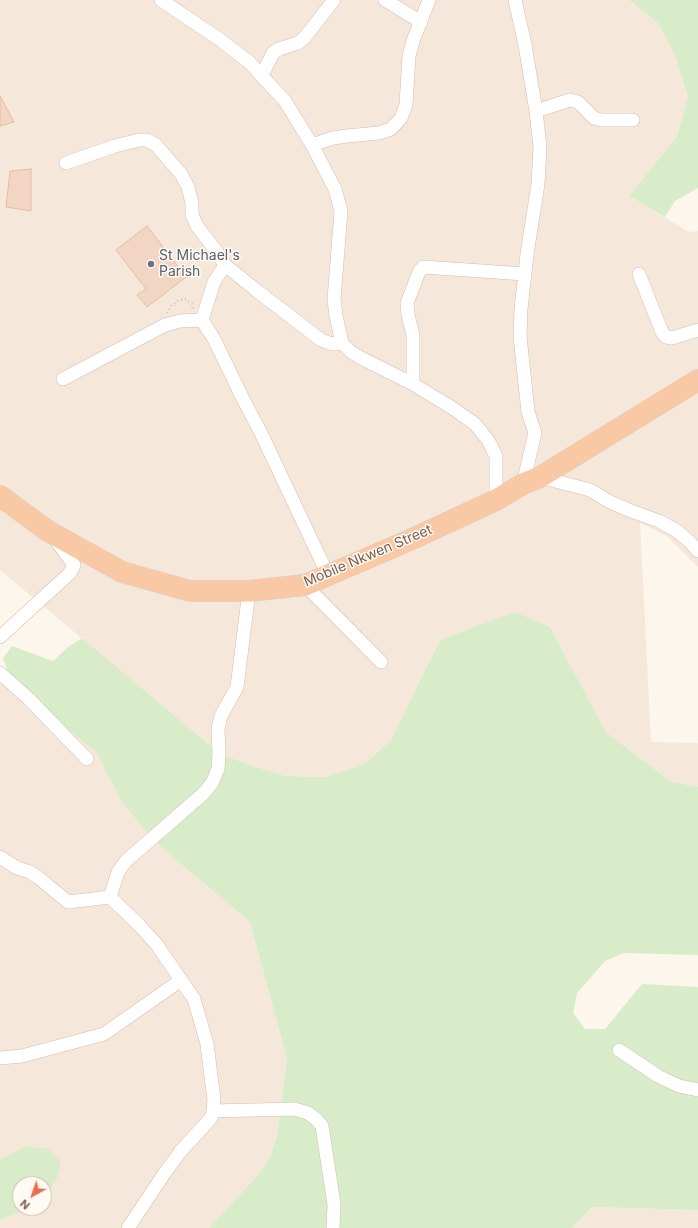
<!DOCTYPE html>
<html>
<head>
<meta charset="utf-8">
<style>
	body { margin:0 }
	#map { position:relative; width:698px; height:1228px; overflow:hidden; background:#fdf6ec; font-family:Inter,sans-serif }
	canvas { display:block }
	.north { position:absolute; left:12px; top:1176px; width:40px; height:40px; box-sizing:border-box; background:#fffaf3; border:1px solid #cabbb1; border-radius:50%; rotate:220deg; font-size:11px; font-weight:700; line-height:16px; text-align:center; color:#7a5c4d }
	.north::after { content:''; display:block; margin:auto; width:14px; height:18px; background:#e76f51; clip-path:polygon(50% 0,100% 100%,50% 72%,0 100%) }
</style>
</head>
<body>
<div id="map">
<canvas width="698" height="1228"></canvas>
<div class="north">N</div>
</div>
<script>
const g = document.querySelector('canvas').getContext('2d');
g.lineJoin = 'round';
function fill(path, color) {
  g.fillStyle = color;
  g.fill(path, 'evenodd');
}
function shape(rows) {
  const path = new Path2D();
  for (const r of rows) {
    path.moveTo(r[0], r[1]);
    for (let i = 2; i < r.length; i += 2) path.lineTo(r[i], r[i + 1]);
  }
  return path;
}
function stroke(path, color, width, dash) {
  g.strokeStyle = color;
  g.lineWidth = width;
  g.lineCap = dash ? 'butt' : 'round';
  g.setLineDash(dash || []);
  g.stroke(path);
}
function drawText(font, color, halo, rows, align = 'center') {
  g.font = font + ' Inter,sans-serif';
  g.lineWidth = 3;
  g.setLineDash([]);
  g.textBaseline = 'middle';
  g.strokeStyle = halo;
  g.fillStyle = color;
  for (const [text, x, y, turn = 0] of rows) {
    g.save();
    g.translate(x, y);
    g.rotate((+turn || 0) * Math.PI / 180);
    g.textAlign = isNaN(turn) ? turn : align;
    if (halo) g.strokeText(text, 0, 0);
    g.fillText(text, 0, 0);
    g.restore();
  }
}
const residential = shape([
	[0,0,629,0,658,23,676,58,688,97,677,136,629,196,689,232,698,231,698,567,667,536,640,523,651,742,698,743,698,787,670,781,606,732,550,627,440,640,391,740,363,765,325,777,286,776,249,765,219,753,0,570],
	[116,250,186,277,146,307,137,295,146,289],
	[0,673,29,699,96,752,122,802,145,830,161,847,250,922,287,1059,277,1136,270,1157,259,1174,209,1228,0,1228,0,1220,31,1208,44,1208,44,1198,56,1181,25,1146,0,1160],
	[592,1207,698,1210,698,1228,572,1228]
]);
const green = shape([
	[629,0,698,0,698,188,675,201,665,217,629,196,677,136,688,97,676,58,658,23],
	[515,612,550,627,606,732,670,781,698,787,698,955,624,953,605,961,577,993,573,1013,585,1029,605,1029,642,984,698,987,698,1210,592,1207,572,1228,209,1228,259,1174,270,1157,277,1136,287,1059,250,922,161,847,145,830,122,802,96,752,29,699,13,685,3,658,12,646,53,661,68,647,82,638,219,753,249,765,286,776,325,777,363,765,391,740,440,640],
	[25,1146,48,1149,61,1162,56,1181,44,1198,44,1184,20,1184,20,1208,31,1208,0,1220,0,1160]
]);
const building = shape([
	[0,96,14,122,0,126,0,96],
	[31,169,31,211,6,207,10,171,31,169],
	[147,226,186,277,147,307,137,295,146,289,116,250,147,226]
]);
const path = shape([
	[167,313,171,306,179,300,185,299,192,304,193,309]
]);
const minor = shape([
	[161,0,219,39,249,62,285,101,312,145,335,189,341,211,334,299,336,316,342,343,351,352,361,358,413,384,454,409,475,424,488,440,496,456,496,500],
	[385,0,421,22],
	[515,0,525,45,536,111,540,147,538,184,527,254,521,309,520,336,528,412,535,433,523,484],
	[262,75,273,53,279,49,298,43,305,37,334,0],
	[536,111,570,100,578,102,594,118,601,120,633,120],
	[312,145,333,138,347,136,379,133,391,129,401,118,406,105,409,56,413,41,429,0],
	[66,163,115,146,139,140,147,140,156,145,181,174,188,187,192,203,192,215,197,226,217,252,225,265,256,290,321,340,329,343,335,344,342,343],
	[639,274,662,332,666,337,672,338,698,330],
	[202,320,214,282,225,265],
	[63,379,165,325,180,321,202,320,214,339,244,401,260,431,328,575],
	[413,384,413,335,408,315,407,303,419,272,423,267,525,274],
	[540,477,590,490,610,502,631,511,659,521,677,531,690,542,698,551],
	[305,585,381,662],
	[0,637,70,573,74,565,54,538],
	[0,673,29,699,87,759],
	[0,857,17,868,30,872,39,878,68,902,110,897],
	[110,897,140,926,157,945,194,999,207,1044,214,1100,213,1111,211,1118,180,1152,164,1174,128,1228],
	[110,897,118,872,126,861,204,793,212,783,218,769,219,753,218,729,221,716,237,687,249,591],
	[619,1050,658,1076,679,1086,698,1090],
	[0,1058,22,1056,104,1034,181,980],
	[213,1111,294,1109,308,1113,316,1119,322,1126,334,1204,333,1228]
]);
const trunk = shape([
	[0,496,48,531,122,572,190,591,249,591,305,585,410,540,496,500,523,484,540,477,698,380]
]);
const markers = [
	[151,264,4,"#6b7280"]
];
const worshipNames = [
	["St Michael's",159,256],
	["Parish",159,272]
];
const streetNames = [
	["Mobile Nkwen Street",368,556,-23]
];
fill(residential, '#f5e8da');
fill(green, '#d8ecc9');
fill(building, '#f3d5c3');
stroke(building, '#e6bba3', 1);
stroke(minor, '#d1beb0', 14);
stroke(trunk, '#dad1cd', 22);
stroke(path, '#d9b8a5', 2, [1, 3]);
stroke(minor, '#fff', 13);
stroke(trunk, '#f9c8a4', 21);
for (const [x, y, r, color] of markers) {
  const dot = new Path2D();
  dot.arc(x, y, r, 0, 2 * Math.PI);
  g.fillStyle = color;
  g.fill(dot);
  stroke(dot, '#fffaf3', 1.5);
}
drawText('14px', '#5b616d', '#fffaf3', worshipNames, 'left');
drawText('14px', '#7a5c4d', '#fffaf3', streetNames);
</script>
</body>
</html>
